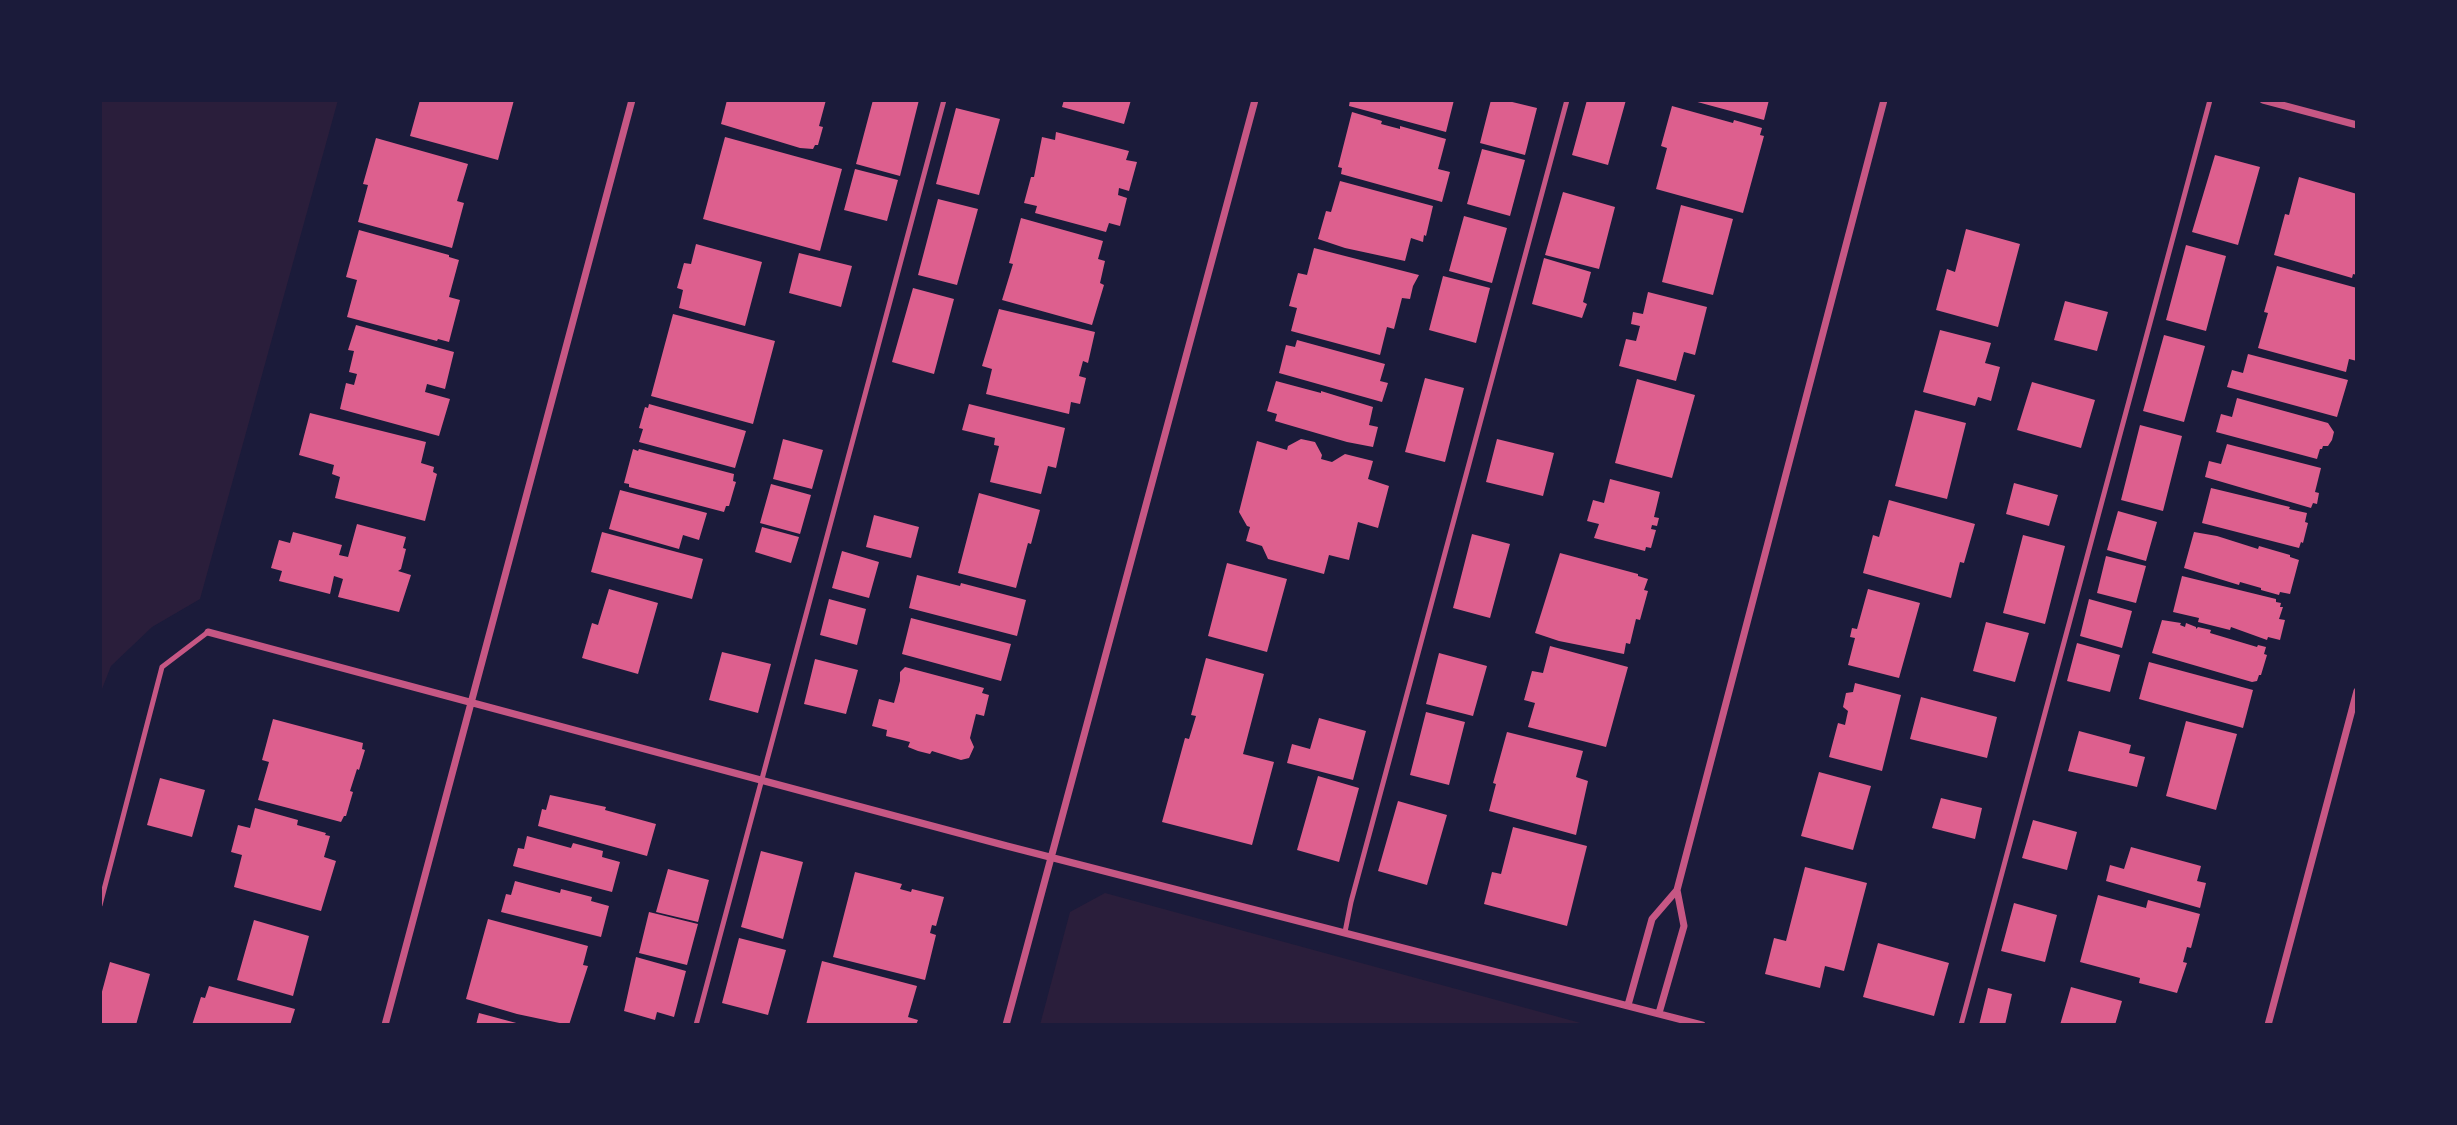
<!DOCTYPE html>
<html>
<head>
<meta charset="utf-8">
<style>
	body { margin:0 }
	#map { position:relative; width:2457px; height:1125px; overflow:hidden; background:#1b1b3a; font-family:"Libre Baskerville",serif }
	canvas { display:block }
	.frame { position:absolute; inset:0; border:102px solid #1b1b3a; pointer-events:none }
</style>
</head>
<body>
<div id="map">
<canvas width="2457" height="1125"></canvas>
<div class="frame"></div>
</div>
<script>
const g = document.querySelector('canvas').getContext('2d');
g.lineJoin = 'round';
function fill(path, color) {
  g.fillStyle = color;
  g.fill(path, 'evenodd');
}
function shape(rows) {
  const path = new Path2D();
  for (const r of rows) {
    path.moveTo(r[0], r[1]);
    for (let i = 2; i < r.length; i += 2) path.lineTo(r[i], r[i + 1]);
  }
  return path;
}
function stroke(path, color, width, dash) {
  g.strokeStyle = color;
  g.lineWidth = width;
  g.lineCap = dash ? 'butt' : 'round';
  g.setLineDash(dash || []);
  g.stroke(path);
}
const green = shape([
	[100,100,338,100,200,599,152,627,111,666,100,694],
	[1105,893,1588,1025,1040,1025,1070,912]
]);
const building = shape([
	[420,100,514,100,498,160,410,136],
	[727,100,826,100,819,126,823,127,818,145,815,145,813,149,800,148,721,124],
	[873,100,919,100,900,176,856,164],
	[1064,100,1131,100,1124,124,1062,107],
	[1350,100,1454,100,1446,132,1349,106],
	[1491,100,1504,100,1537,108,1525,155,1480,143],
	[1587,100,1626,100,1608,165,1572,155],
	[1690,100,1769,100,1764,120],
	[1672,106,1733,123,1734,120,1762,128,1760,135,1764,136,1743,213,1656,189,1667,148,1661,146],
	[956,108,1000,119,979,195,936,184],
	[1352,112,1382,121,1381,124,1400,129,1400,126,1446,139,1438,169,1450,172,1442,202,1341,174,1342,168,1338,167],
	[1056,132,1129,151,1126,160,1137,162,1129,191,1119,188,1118,195,1127,198,1120,226,1109,223,1106,232,1035,213,1037,206,1024,203,1031,177,1034,177,1042,137,1055,140],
	[725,137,842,169,820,251,703,219],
	[376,138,468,164,457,201,464,203,452,248,358,222,368,185,363,184],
	[1482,149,1525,160,1510,216,1467,204],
	[2215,155,2260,167,2238,245,2192,232],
	[855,169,898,180,887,221,844,210],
	[2299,177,2357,194,2357,275,2353,274,2352,278,2274,255,2285,214,2289,215],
	[1340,181,1433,206,1426,236,1424,235,1423,242,1411,238,1405,261,1345,248,1318,239,1326,211,1331,212],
	[1563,192,1615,207,1599,269,1545,255],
	[938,199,978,209,957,285,918,275],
	[1681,205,1733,219,1713,295,1662,282],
	[1464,216,1507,228,1492,283,1449,271],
	[1021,218,1103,241,1098,259,1105,261,1100,283,1104,285,1092,325,1002,300,1013,264,1009,263],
	[1966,229,2020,244,1998,327,1936,310,1947,269,1955,272],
	[359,230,449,255,449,257,459,260,449,297,460,300,449,342,438,339,437,341,347,317,357,280,346,277],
	[696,244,762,262,745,326,679,308,683,290,677,288,684,263,691,264],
	[2186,245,2226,256,2206,331,2166,320],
	[1314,248,1419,275,1413,286,1410,299,1402,298,1394,329,1387,327,1380,355,1291,331,1297,308,1289,306,1298,273,1307,275],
	[799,253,852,266,841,307,789,293],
	[1544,258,1591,272,1583,302,1587,304,1582,318,1532,304],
	[2277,266,2357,288,2357,361,2349,359,2346,372,2258,348,2268,313,2264,312],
	[1443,276,1490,288,1476,343,1429,330],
	[913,288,954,299,934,374,892,362],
	[1648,292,1707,307,1695,355,1684,352,1676,381,1619,366,1626,339,1636,341,1640,326,1631,324,1633,312,1643,314],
	[2065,301,2108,312,2097,351,2054,340],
	[999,309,1095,332,1088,363,1083,361,1079,376,1086,378,1080,404,1071,402,1069,414,986,394,992,369,982,366],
	[673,314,775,341,753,424,651,396],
	[356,325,454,352,445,389,427,384,425,392,450,399,439,436,340,409,346,383,354,385,357,374,349,372,354,351,348,350],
	[1940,330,1991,343,1985,363,2000,367,1991,401,1978,397,1975,406,1923,392],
	[2164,335,2205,346,2184,422,2143,411],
	[1297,340,1385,364,1380,381,1388,383,1382,402,1279,373,1286,345,1295,347],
	[2248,354,2348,380,2337,417,2227,387,2232,370,2243,373],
	[1425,378,1464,388,1445,462,1405,452],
	[1637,379,1695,395,1672,478,1615,463],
	[1276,381,1321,393,1321,391,1373,407,1369,425,1378,427,1373,447,1347,442,1275,421,1277,414,1267,411],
	[2032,382,2095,400,2081,448,2017,430],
	[2237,398,2328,423,2334,432,2332,440,2328,446,2323,446,2322,449,2320,449,2317,459,2216,432,2221,414,2232,417],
	[649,404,746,431,735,468,639,442,643,429,639,428,645,407,648,408],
	[969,404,1065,428,1056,468,1048,466,1041,494,990,482,999,446,994,445,995,438,962,430],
	[1915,410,1966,423,1947,499,1895,486],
	[310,413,426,442,421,463,434,467,433,472,437,474,425,521,335,498,340,477,332,474,334,465,299,455],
	[2140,425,2182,436,2163,511,2121,500],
	[783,439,823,450,812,489,773,479],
	[1301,439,1315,442,1322,455,1321,459,1332,462,1345,454,1373,461,1368,479,1389,486,1378,528,1358,522,1349,560,1329,555,1324,574,1268,559,1262,546,1246,541,1250,527,1247,526,1239,512,1257,441,1287,450,1288,446],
	[1497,439,1554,453,1543,496,1486,482],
	[2227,444,2321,468,2315,492,2319,493,2317,504,2313,503,2311,508,2205,477,2209,461,2221,464],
	[633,449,638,451,639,449,734,474,733,481,736,482,729,506,726,506,724,512,629,487,629,484,624,483],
	[1610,479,1660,492,1654,517,1659,518,1657,526,1652,525,1651,529,1656,530,1651,548,1646,547,1645,551,1594,538,1599,524,1587,521,1593,500,1604,503],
	[2014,483,2058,495,2049,526,2006,514],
	[771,484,811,495,800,534,760,523],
	[2211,488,2290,507,2289,509,2307,513,2305,522,2308,523,2303,543,2301,542,2299,548,2202,523],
	[620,490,707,513,699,540,683,535,679,549,609,529],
	[979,493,1040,510,1031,544,1028,543,1016,588,958,573],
	[1889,500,1975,524,1964,563,1960,562,1951,598,1863,573,1873,535,1879,537],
	[2118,511,2157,522,2146,561,2107,550],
	[874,515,919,527,911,558,866,547],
	[357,524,406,537,403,548,406,549,401,569,398,571,411,575,399,612,338,597,343,579,334,576,330,594,279,581,282,571,271,568,279,540,290,543,293,532,342,545,339,555,348,557],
	[762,527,799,537,791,563,755,552],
	[602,532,703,559,692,599,591,572],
	[2194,532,2217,536,2258,549,2259,546,2290,555,2290,557,2299,560,2290,594,2280,592,2279,595,2261,590,2261,588,2240,582,2239,585,2184,568],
	[1472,534,1510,544,1490,618,1453,608],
	[2023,535,2065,546,2045,624,2003,613],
	[842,551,879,562,869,598,832,588],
	[1560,553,1638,574,1638,576,1648,579,1644,590,1648,591,1640,620,1636,619,1630,644,1626,643,1624,654,1559,641,1535,633],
	[2106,556,2146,566,2136,603,2097,593],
	[1227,563,1287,579,1267,652,1208,636],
	[917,575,960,586,961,583,1026,600,1017,636,909,608],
	[2182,576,2276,599,2276,602,2281,603,2280,607,2283,607,2279,619,2285,620,2280,640,2268,637,2267,640,2231,627,2230,630,2198,622,2199,618,2173,612],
	[609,589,658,603,638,674,582,658,592,623,598,625],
	[1868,589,1920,603,1899,678,1848,665,1855,638,1850,637,1852,628,1857,629],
	[829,599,866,609,857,645,820,635],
	[2089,599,2132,611,2122,648,2080,636],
	[911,618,1011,644,1001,681,902,654],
	[2162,620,2181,623,2180,625,2185,627,2186,623,2196,627,2196,629,2198,627,2211,630,2210,633,2257,647,2258,645,2266,647,2264,654,2267,655,2261,675,2259,675,2257,681,2252,682,2152,653],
	[1986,622,2029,633,2015,682,1973,671],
	[2077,643,2120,655,2110,692,2067,681],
	[1550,646,1628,667,1606,747,1528,727,1535,703,1524,700,1532,671,1543,673],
	[722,652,771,664,758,713,709,700],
	[1439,653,1487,666,1473,716,1426,704],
	[1206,658,1264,674,1243,754,1274,762,1252,845,1162,822,1185,738,1189,739,1196,716,1191,715],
	[815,659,858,670,846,714,804,704],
	[2149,662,2253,690,2243,728,2139,699],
	[905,667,984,688,982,693,989,695,984,716,976,714,970,738,974,747,969,758,961,760,932,751,930,754,918,751,908,747,910,742,886,736,887,730,872,726,879,699,894,703,900,681,900,672],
	[1855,683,1901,695,1882,771,1829,757,1838,723,1845,725,1848,711,1843,707,1846,693,1853,692],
	[1921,697,1997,717,1987,758,1910,739],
	[1426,712,1465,722,1449,785,1410,775],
	[1319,718,1366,731,1353,780,1287,763,1292,744,1310,749],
	[273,719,363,743,362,749,365,750,359,770,357,769,350,791,353,792,346,816,344,816,341,822,258,800,269,762,262,760],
	[2186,721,2237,734,2216,810,2166,796],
	[2079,731,2131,745,2129,753,2145,757,2137,787,2068,771],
	[1507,732,1583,751,1576,777,1588,781,1576,835,1489,811,1496,784,1493,783],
	[1819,772,1871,786,1853,850,1801,836],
	[1318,776,1359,788,1339,862,1297,850],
	[160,778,205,790,192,837,147,825],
	[550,795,606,807,605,810,656,824,647,856,538,826,542,809,546,810],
	[1941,798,1982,808,1975,839,1932,828],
	[1398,801,1447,815,1427,885,1378,871],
	[255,808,298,820,297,825,326,833,325,835,330,836,324,857,336,861,321,911,234,887,242,855,231,852,238,825,250,828],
	[2033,820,2077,832,2067,870,2022,858],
	[1513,827,1587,846,1567,926,1484,904,1492,872,1501,874],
	[527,836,571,848,573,843,603,851,602,857,620,862,612,892,513,866,518,848,524,849],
	[2131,847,2201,866,2197,881,2206,883,2200,908,2106,881,2110,865,2124,869],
	[761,851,803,862,783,939,741,927],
	[1805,867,1867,883,1844,971,1825,966,1820,988,1765,974,1774,938,1786,941],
	[668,869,709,880,698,922,656,912],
	[855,872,902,884,900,889,911,892,912,889,944,897,936,926,932,925,930,933,936,935,925,980,833,957],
	[515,881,560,893,561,889,592,897,591,901,609,906,601,937,501,912,506,894,511,895],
	[2098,895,2146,908,2148,900,2200,914,2191,948,2187,947,2183,962,2187,963,2177,993,2139,983,2140,978,2080,962],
	[2014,903,2057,915,2045,962,2001,951],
	[649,912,698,924,687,965,639,953],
	[488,919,588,946,583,965,588,966,569,1025,517,1014,466,999],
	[254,920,309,936,293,996,237,980],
	[739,938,786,950,768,1015,722,1003],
	[1878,943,1949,963,1934,1016,1863,997],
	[636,957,686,971,674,1017,657,1012,655,1020,624,1011],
	[822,961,917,986,908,1017,918,1020,916,1025,806,1025],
	[110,962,150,974,136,1025,100,1025,100,999],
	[209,986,295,1009,290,1025,192,1025,201,997,205,998],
	[2071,987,2122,1001,2115,1025,2060,1025],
	[1988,988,2012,994,2005,1025,1979,1025],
	[479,1013,520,1024,520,1025,476,1025]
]);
const service = shape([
	[100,905,162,667,208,632],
	[1345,932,1351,902,1567,100],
	[696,1025,944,100],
	[1961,1025,2210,100]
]);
const minor = shape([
	[2263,100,2357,125],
	[208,632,1007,846,1702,1025],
	[1628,1005,1652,919,1677,890],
	[1659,1013,1684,926,1677,890,1884,100],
	[385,1025,632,100],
	[1006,1025,1255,100],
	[2268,1025,2357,691]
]);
fill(green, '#2a1e3b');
fill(building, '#dd5f8e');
stroke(service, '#c65784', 5);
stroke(minor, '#c65784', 7);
</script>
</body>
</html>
